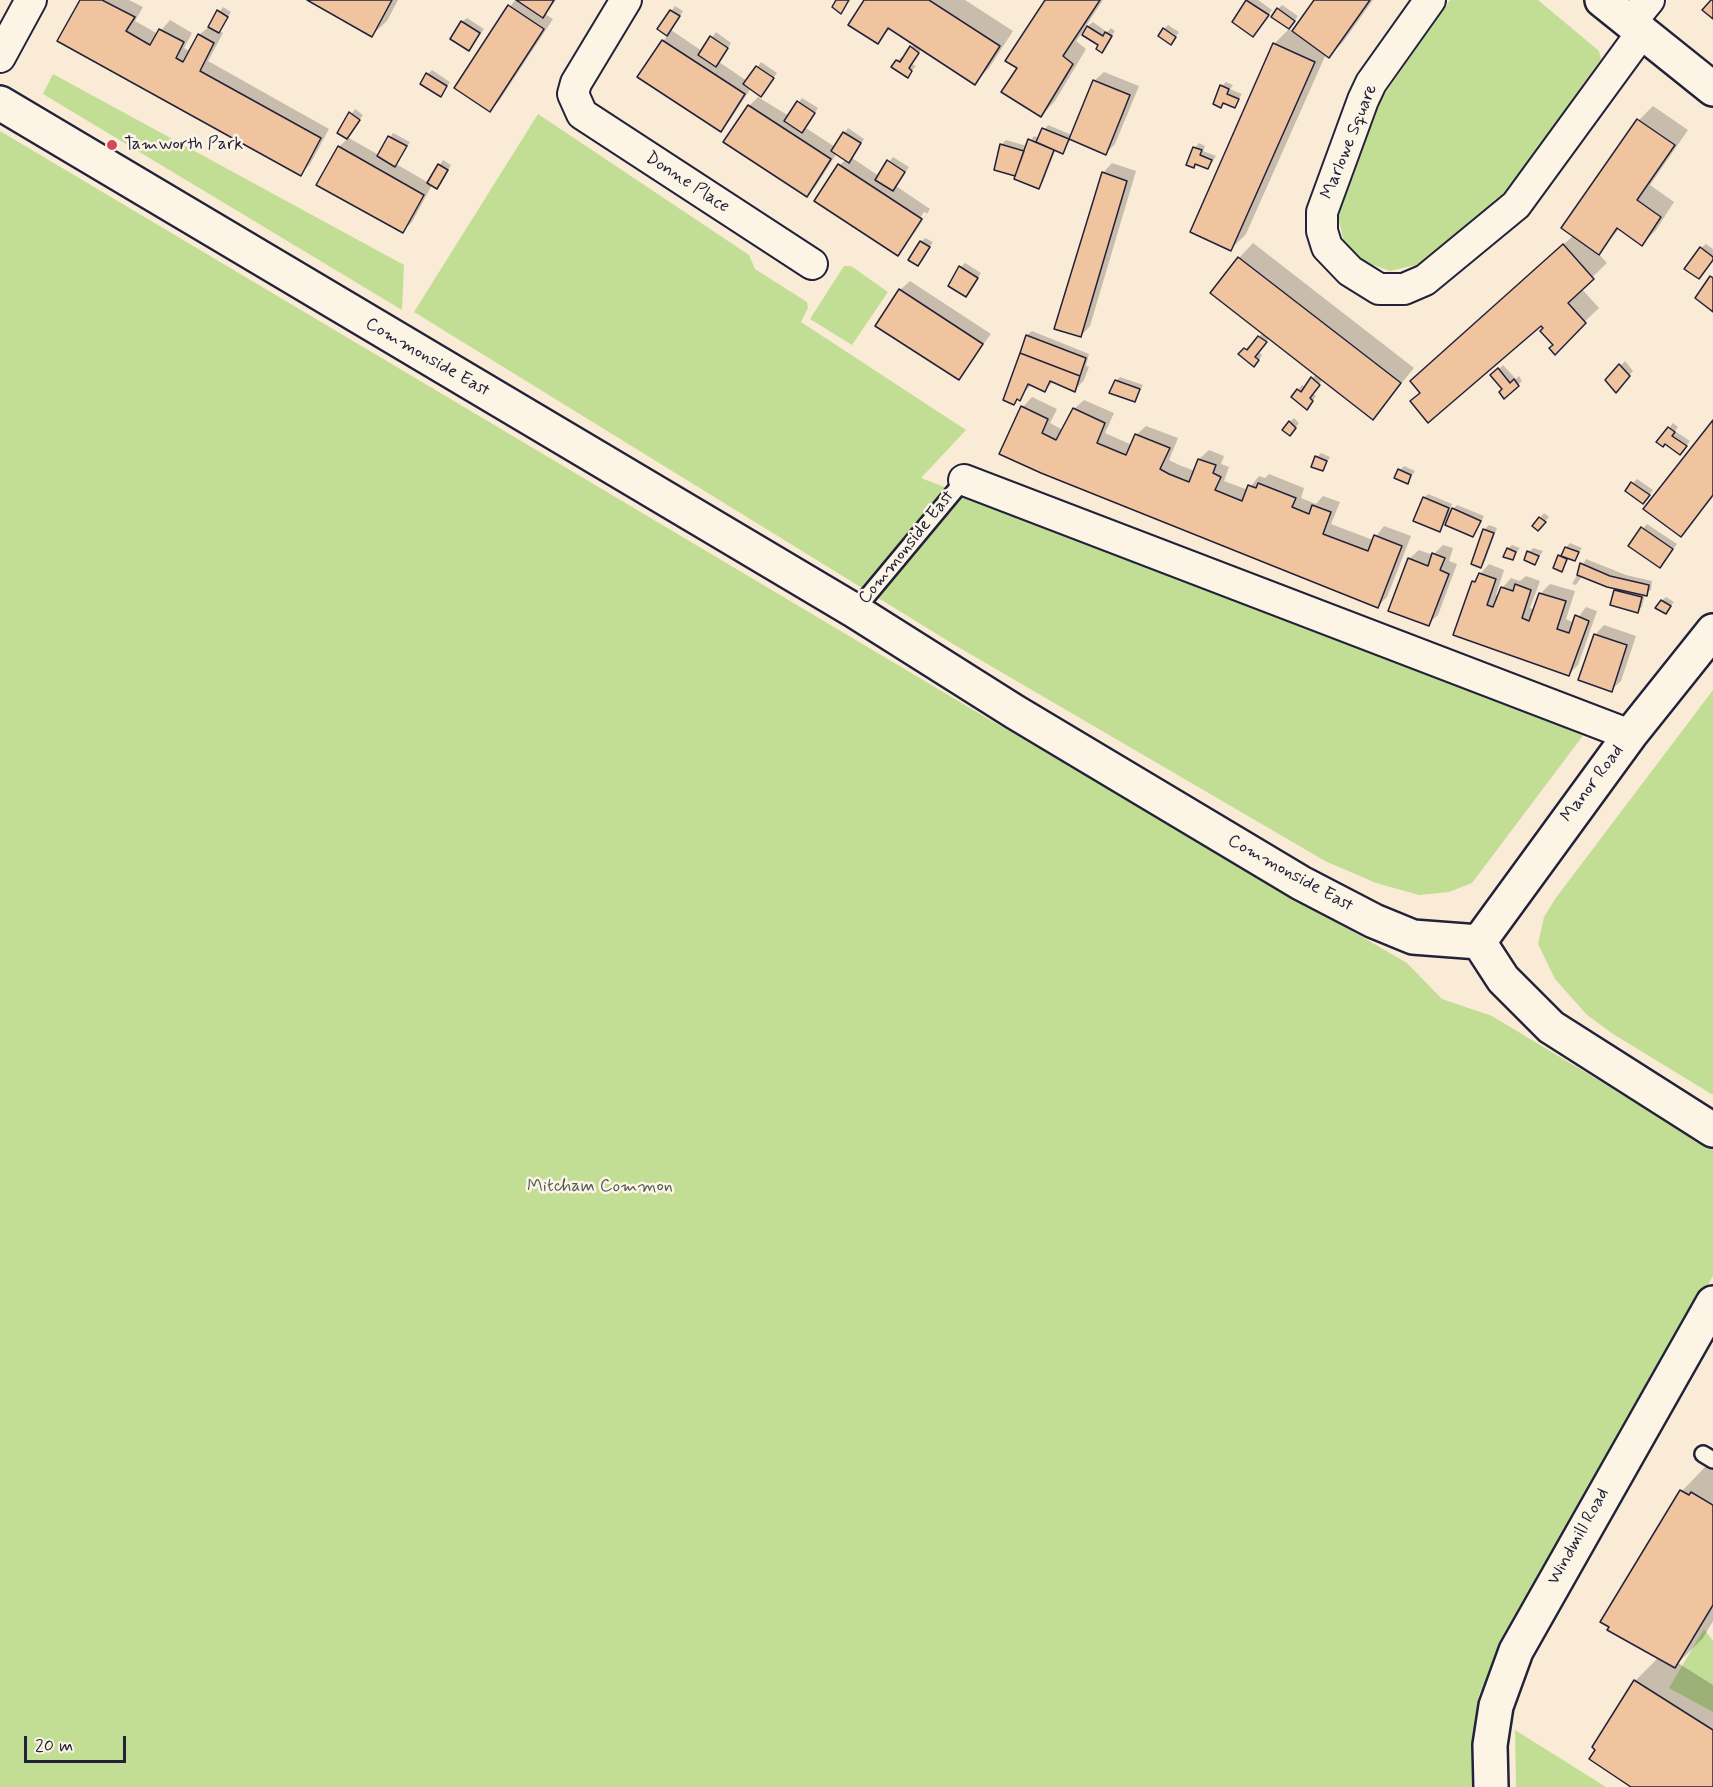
<!DOCTYPE html>
<html>
<head>
<meta charset="utf-8">
<style>
	body { margin:0 }
	#map { position:relative; width:1713px; height:1787px; overflow:hidden; background:#faebd7; font-family:Mynerve,sans-serif }
	canvas { display:block }
	.scale { position:absolute; left:24px; top:1736px; width:102px; height:27px; box-sizing:border-box; border:3px solid #22223b; border-top:0; padding-left:8px; font-size:18px; line-height:21px; white-space:nowrap; color:#22223b; -webkit-text-stroke:4px #fcf5e5; paint-order:stroke }
</style>
</head>
<body>
<div id="map">
<canvas width="1713" height="1787"></canvas>
<div class="scale">20 m</div>
</div>
<script>
const g = document.querySelector('canvas').getContext('2d');
g.lineJoin = 'round';
function fill(path, color) {
  g.fillStyle = color;
  g.fill(path, 'evenodd');
}
function shape(rows) {
  const path = new Path2D();
  for (const r of rows) {
    path.moveTo(r[0], r[1]);
    for (let i = 2; i < r.length; i += 2) path.lineTo(r[i], r[i + 1]);
  }
  return path;
}
function stroke(path, color, width, dash) {
  g.strokeStyle = color;
  g.lineWidth = width;
  g.lineCap = dash ? 'butt' : 'round';
  g.setLineDash(dash || []);
  g.stroke(path);
}
function drawText(font, color, halo, rows, align = 'center') {
  g.font = font + ' Mynerve,sans-serif';
  g.lineWidth = 5;
  g.setLineDash([]);
  g.textBaseline = 'middle';
  g.strokeStyle = halo;
  g.fillStyle = color;
  for (const [text, x, y, turn = 0] of rows) {
    g.save();
    g.translate(x, y);
    g.rotate((+turn || 0) * Math.PI / 180);
    g.textAlign = isNaN(turn) ? turn : align;
    if (halo) g.strokeText(text, 0, 0);
    g.fillText(text, 0, 0);
    g.restore();
  }
}
const green = shape([
	[1450,0,1538,0,1599,51,1601,59,1510,187,1513,191,1420,264,1390,271,1362,261,1344,242,1338,217,1340,202,1377,97,1384,95],
	[53,74,404,265,402,310,43,94],
	[538,114,749,255,755,269,807,302,808,308,801,322,966,430,921,478,1585,733,1472,883,1449,892,1419,895,1376,883,1325,861,953,644,414,312],
	[0,131,992,721,1407,963,1442,999,1492,1016,1713,1149,1713,1276,1594,1478,1496,1655,1479,1695,1474,1731,1477,1787,0,1787],
	[844,266,851,266,888,292,852,345,810,319],
	[1713,690,1713,1095,1613,1034,1587,1015,1555,979,1538,944,1544,917,1555,899],
	[1704,1629,1713,1641,1713,1712,1669,1688],
	[1515,1730,1606,1787,1516,1787]
]);
const shadow = shape([
	[82,0,129,0,143,7,135,21,158,34,170,20,192,33,184,48,191,52,199,35,210,26,223,7,231,12,219,31,223,33,208,61,329,129,310,164,300,174],
	[310,0,398,0,387,21,372,35],
	[515,0,556,0,545,14,553,19,499,101,490,110,456,87],
	[866,0,965,0,1013,31,989,68,974,83,922,48,912,64,916,66,907,76,897,61,902,57,905,58,914,44,891,28,877,42],
	[1047,0,1103,0,1084,29,1093,22,1107,32,1111,28,1115,31,1101,51,1100,44,1082,33,1076,41,1086,49,1055,101,1041,116,1019,68],
	[1248,0,1258,0,1272,10,1257,31,1234,21],
	[1316,0,1373,0,1343,42,1329,56,1326,54,1246,234,1231,249,1274,44,1289,29,1294,32],
	[1282,5,1298,16,1293,23,1278,9],
	[675,6,683,11,671,30,702,51,716,32,731,43,719,62,747,81,761,62,777,73,761,95,751,88,730,120,721,130,663,41,668,35,659,29],
	[467,18,484,29,469,50,462,22],
	[1168,25,1179,32,1171,43,1164,29],
	[432,70,450,82,441,95,428,74],
	[1104,72,1139,86,1115,144,1106,153,1071,139,1063,152,1056,149,1043,182,1039,187,1017,175,996,169,1001,145,1006,140,1027,146,1034,136,1039,138,1048,125,1072,135,1094,81],
	[1226,82,1233,85,1230,89,1242,94,1234,106,1225,102,1221,106,1222,86],
	[758,97,789,116,802,98,818,108,806,128,835,147,848,128,864,139,852,158,879,176,893,157,909,167,896,186,930,209,907,245,927,213,924,212,903,246,906,246,897,254,840,165,846,159,837,153,816,186,807,195,749,106],
	[1653,106,1688,130,1650,185,1674,202,1656,230,1642,244,1620,228,1598,253,1607,263,1581,288,1599,308,1581,325,1583,327,1555,353,1554,345,1542,323,1421,392,1412,381,1574,235,1639,120],
	[355,109,363,115,347,137,379,155,393,133,410,142,396,164,429,183,443,160,451,165,441,183,437,187,432,185,412,222,403,231,339,147,348,138,339,132],
	[1199,143,1205,146,1203,151,1216,156,1208,168,1197,163,1193,166,1195,148],
	[1112,163,1136,171,1090,326,1081,336,1103,173],
	[925,238,933,242,918,264,921,242],
	[1253,243,1414,368,1373,418,1323,379,1313,393,1316,396,1311,403,1293,396,1302,385,1306,388,1316,374,1269,338,1259,352,1262,355,1258,361,1240,354,1263,333,1239,258],
	[1706,244,1713,249,1713,259,1701,248],
	[965,263,981,273,966,295,961,267],
	[910,281,991,334,958,378,900,290],
	[1032,331,1089,354,1086,366,1089,367,1084,380,1075,390,1054,381,1045,390,1032,384,1014,403,1005,399,1027,335],
	[1625,361,1633,371,1620,386,1607,380],
	[1503,365,1516,379,1519,376,1522,381,1505,397,1497,371],
	[1120,377,1143,385,1135,401,1116,381],
	[1032,397,1057,409,1050,423,1063,430,1074,409,1084,400,1114,413,1105,433,1132,445,1136,435,1146,426,1178,438,1169,460,1179,465,1195,471,1199,459,1209,450,1224,456,1221,464,1229,467,1224,481,1248,490,1259,476,1265,478,1269,474,1304,488,1301,498,1316,504,1323,496,1340,502,1331,524,1373,540,1384,526,1411,536,1387,597,1378,606,1001,453,1023,407],
	[1294,418,1299,423,1294,430,1290,422],
	[1713,422,1713,497,1681,535],
	[1673,423,1678,427,1675,431,1690,441,1684,449,1658,442],
	[1321,453,1330,457,1323,469,1317,457],
	[1404,466,1415,471,1408,482,1400,470],
	[1637,479,1653,490,1647,498,1633,483],
	[1428,494,1452,504,1449,513,1457,505,1484,516,1477,531,1473,535,1445,523,1440,530,1424,498],
	[1544,513,1549,517,1542,525,1534,526],
	[1647,524,1677,544,1660,566,1630,545],
	[1489,525,1497,528,1485,561,1481,566,1472,563,1485,529],
	[1570,543,1582,548,1574,559,1570,557,1562,570,1559,556],
	[1443,545,1453,548,1449,561,1457,564,1438,615,1428,624,1409,559,1419,550,1433,555],
	[1512,545,1520,548,1512,558,1508,549],
	[1533,548,1543,551,1535,563,1529,552],
	[1586,559,1626,575,1652,581,1651,590,1645,594,1642,607,1637,612,1615,591,1618,588,1582,576,1576,585,1572,584],
	[1489,564,1504,570,1496,595,1499,596,1502,588,1511,578,1520,581,1526,576,1540,581,1530,608,1535,610,1540,594,1550,584,1575,591,1566,619,1574,623,1586,607,1597,611,1578,665,1569,674,1454,634,1473,582],
	[1666,597,1674,602,1665,612,1662,601],
	[1604,625,1636,636,1621,681,1611,690,1595,635],
	[1709,1463,1713,1465,1713,1621,1703,1638,1678,1663,1713,1685,1713,1787,1634,1787,1596,1764,1635,1681,1658,1658,1602,1622,1682,1491]
]);
const building = shape([
	[80,0,102,0,135,17,126,31,150,45,159,29,184,42,176,58,183,62,198,34,214,43,200,71,321,138,301,176,57,41,80,0],
	[307,0,392,0,372,37,307,0],
	[516,0,554,0,543,18,516,0],
	[836,0,849,0,841,14,832,7,836,0],
	[864,0,929,0,1000,46,975,85,888,28,878,44,848,25,864,0],
	[1045,0,1100,0,1063,56,1073,64,1041,117,1001,92,1017,68,1005,61,1045,0],
	[1246,0,1269,15,1253,37,1232,22,1246,0],
	[1314,0,1370,0,1329,58,1292,31,1314,0],
	[1711,0,1713,0,1713,19,1702,10,1711,0],
	[508,5,544,29,490,112,454,88,508,5],
	[1277,8,1295,21,1289,29,1271,17,1277,8],
	[217,10,228,17,219,33,208,27,217,10],
	[670,10,680,16,667,36,657,29,670,10],
	[461,21,480,33,469,51,450,39,461,21],
	[1087,26,1103,36,1105,32,1112,36,1102,53,1096,49,1098,45,1082,35,1087,26],
	[1163,28,1176,37,1171,45,1158,36,1163,28],
	[710,36,728,48,716,67,698,55,710,36],
	[662,40,745,94,721,132,637,77,662,40],
	[1273,43,1315,62,1231,251,1190,232,1273,43],
	[910,46,919,53,909,68,912,71,908,78,891,67,896,60,900,62,910,46],
	[756,66,774,78,761,97,743,84,756,66],
	[426,73,447,86,441,97,420,84,426,73],
	[1093,80,1130,95,1106,155,1069,139,1093,80],
	[1220,85,1229,89,1227,94,1239,99,1235,108,1223,103,1221,108,1213,104,1220,85],
	[797,101,815,113,802,133,784,121,797,101],
	[748,105,831,159,807,197,723,142,748,105],
	[349,112,360,120,347,139,337,133,349,112],
	[1637,119,1675,145,1637,200,1661,217,1642,246,1617,228,1599,255,1561,228,1637,119],
	[1042,128,1069,139,1063,154,1036,142,1042,128],
	[843,132,861,143,849,163,831,151,843,132],
	[388,136,407,146,395,167,377,156,388,136],
	[1028,139,1054,150,1039,189,1014,179,1028,139],
	[1000,144,1024,151,1015,176,994,170,1000,144],
	[338,146,424,195,403,233,316,185,338,146],
	[1193,147,1202,150,1200,155,1212,160,1208,169,1195,164,1194,168,1186,165,1193,147],
	[887,160,905,172,893,191,875,180,887,160],
	[438,164,448,170,437,189,427,183,438,164],
	[838,164,922,219,898,256,814,201,838,164],
	[1102,172,1127,181,1081,337,1054,329,1102,172],
	[920,241,930,247,918,266,908,260,920,241],
	[1563,244,1594,279,1568,303,1586,323,1555,355,1549,348,1553,345,1540,331,1543,328,1541,326,1428,423,1410,401,1420,393,1410,381,1563,244],
	[1700,247,1713,257,1713,260,1699,279,1684,269,1700,247],
	[1238,257,1401,383,1373,420,1210,293,1238,257],
	[959,266,978,278,966,297,948,286,959,266],
	[1710,276,1713,278,1713,312,1695,298,1710,276],
	[899,289,983,344,959,380,875,326,899,289],
	[1026,335,1086,358,1080,376,1020,353,1026,335],
	[1258,336,1267,342,1255,357,1259,360,1254,367,1238,354,1244,348,1247,350,1258,336],
	[1020,353,1080,376,1075,392,1050,381,1045,392,1028,384,1020,401,1017,399,1014,405,1003,400,1020,353],
	[1619,364,1630,376,1616,393,1605,380,1619,364],
	[1498,368,1510,383,1514,379,1519,386,1504,399,1499,392,1502,389,1490,375,1498,368],
	[1311,377,1320,385,1310,398,1313,401,1307,410,1291,397,1297,389,1301,392,1311,377],
	[1115,380,1140,389,1135,402,1109,393,1115,380],
	[1021,406,1048,419,1042,433,1056,440,1073,408,1105,423,1097,443,1126,455,1135,434,1170,448,1160,469,1169,474,1189,482,1198,459,1216,465,1213,473,1221,477,1215,490,1242,501,1248,485,1256,488,1258,483,1296,498,1292,507,1309,514,1312,505,1331,512,1323,534,1368,551,1374,535,1402,546,1378,608,1041,473,999,454,1021,406],
	[1713,420,1713,495,1681,537,1643,509,1713,420],
	[1289,421,1296,428,1290,436,1282,430,1289,421],
	[1668,427,1675,432,1672,436,1687,446,1680,455,1665,444,1663,447,1656,442,1668,427],
	[1315,456,1327,461,1323,471,1311,467,1315,456],
	[1398,469,1411,475,1408,484,1394,478,1398,469],
	[1631,482,1650,495,1643,504,1625,491,1631,482],
	[1423,497,1449,508,1440,532,1413,521,1423,497],
	[1452,508,1481,521,1473,537,1445,525,1452,508],
	[1539,517,1546,522,1538,531,1532,526,1539,517],
	[1641,527,1673,549,1660,568,1628,546,1641,527],
	[1483,529,1494,533,1481,568,1471,564,1483,529],
	[1565,547,1579,552,1575,561,1561,556,1565,547],
	[1507,548,1516,552,1513,560,1503,557,1507,548],
	[1527,551,1539,556,1535,565,1524,560,1527,551],
	[1432,553,1445,558,1440,570,1449,574,1429,626,1388,611,1408,558,1428,566,1432,553],
	[1558,555,1567,559,1562,572,1553,568,1558,555],
	[1580,563,1610,576,1649,585,1647,596,1607,587,1577,575,1580,563],
	[1479,573,1496,579,1487,605,1493,607,1501,587,1513,591,1515,584,1531,590,1522,618,1529,621,1539,593,1566,601,1557,629,1569,633,1575,615,1589,621,1569,676,1453,635,1472,581,1475,582,1479,573],
	[1614,590,1642,597,1638,613,1610,605,1614,590],
	[1661,600,1671,606,1666,614,1655,608,1661,600],
	[1594,634,1627,645,1612,692,1578,680,1594,634],
	[1680,1490,1689,1495,1691,1492,1713,1505,1713,1605,1675,1668,1607,1630,1609,1627,1600,1622,1680,1490],
	[1634,1680,1713,1730,1713,1787,1631,1787,1589,1759,1595,1750,1592,1747,1634,1680]
]);
const lane = shape([
	[855,611,964,480],
	[1703,1454,1713,1460]
]);
const street = shape([
	[626,0,576,83,573,94,582,114,812,264],
	[1430,0,1371,83,1363,100,1322,212,1322,231,1327,247,1350,271,1379,289,1404,289,1425,280,1516,205,1643,31],
	[1631,22,1649,0],
	[0,57,31,0],
	[964,480,1630,735]
]);
const secondary = shape([
	[1602,0,1713,89],
	[0,103,855,611,1015,712,1301,883,1374,921,1413,937,1479,942],
	[1479,942,1630,735,1713,631],
	[1479,942,1503,979,1551,1027,1713,1130],
	[1491,1787,1490,1745,1496,1706,1516,1651,1713,1303]
]);
const markers = [
	[112,145,6,"#d1495b"]
];
const streetNames = [
	["Marlowe Square",1350,142,-68],
	["Donne Place",687,183,33],
	["Commonside East",427,358,30],
	["Commonside East",907,548,-51],
	["Manor Road",1593,784,-53],
	["Commonside East",1290,874,29],
	["Windmill Road",1579,1537,-61]
];
const poiNames = [
	["Tamworth Park",124,145]
];
const parkNames = [
	["Mitcham Common",600,1187]
];
fill(green, '#c2de95');
fill(shadow, '#0003');
fill(building, '#f1c4a0');
stroke(building, '#22223b', 1.5);
stroke(lane, '#22223b', 20);
stroke(street, '#22223b', 34);
stroke(secondary, '#22223b', 38);
stroke(lane, '#fcf5e5', 15);
stroke(street, '#fcf5e5', 30);
stroke(secondary, '#fcf5e5', 33);
for (const [x, y, r, color] of markers) {
  const dot = new Path2D();
  dot.arc(x, y, r, 0, 2 * Math.PI);
  g.fillStyle = color;
  g.fill(dot);
  stroke(dot, '#fcf5e5', 2);
}
drawText('18px', '#22223b', '#fcf5e5', streetNames);
drawText('18px', '#22223b', '#fcf5e5', poiNames, 'left');
drawText('18px', '#525a56', '#fcf5e5', parkNames);
</script>
</body>
</html>
